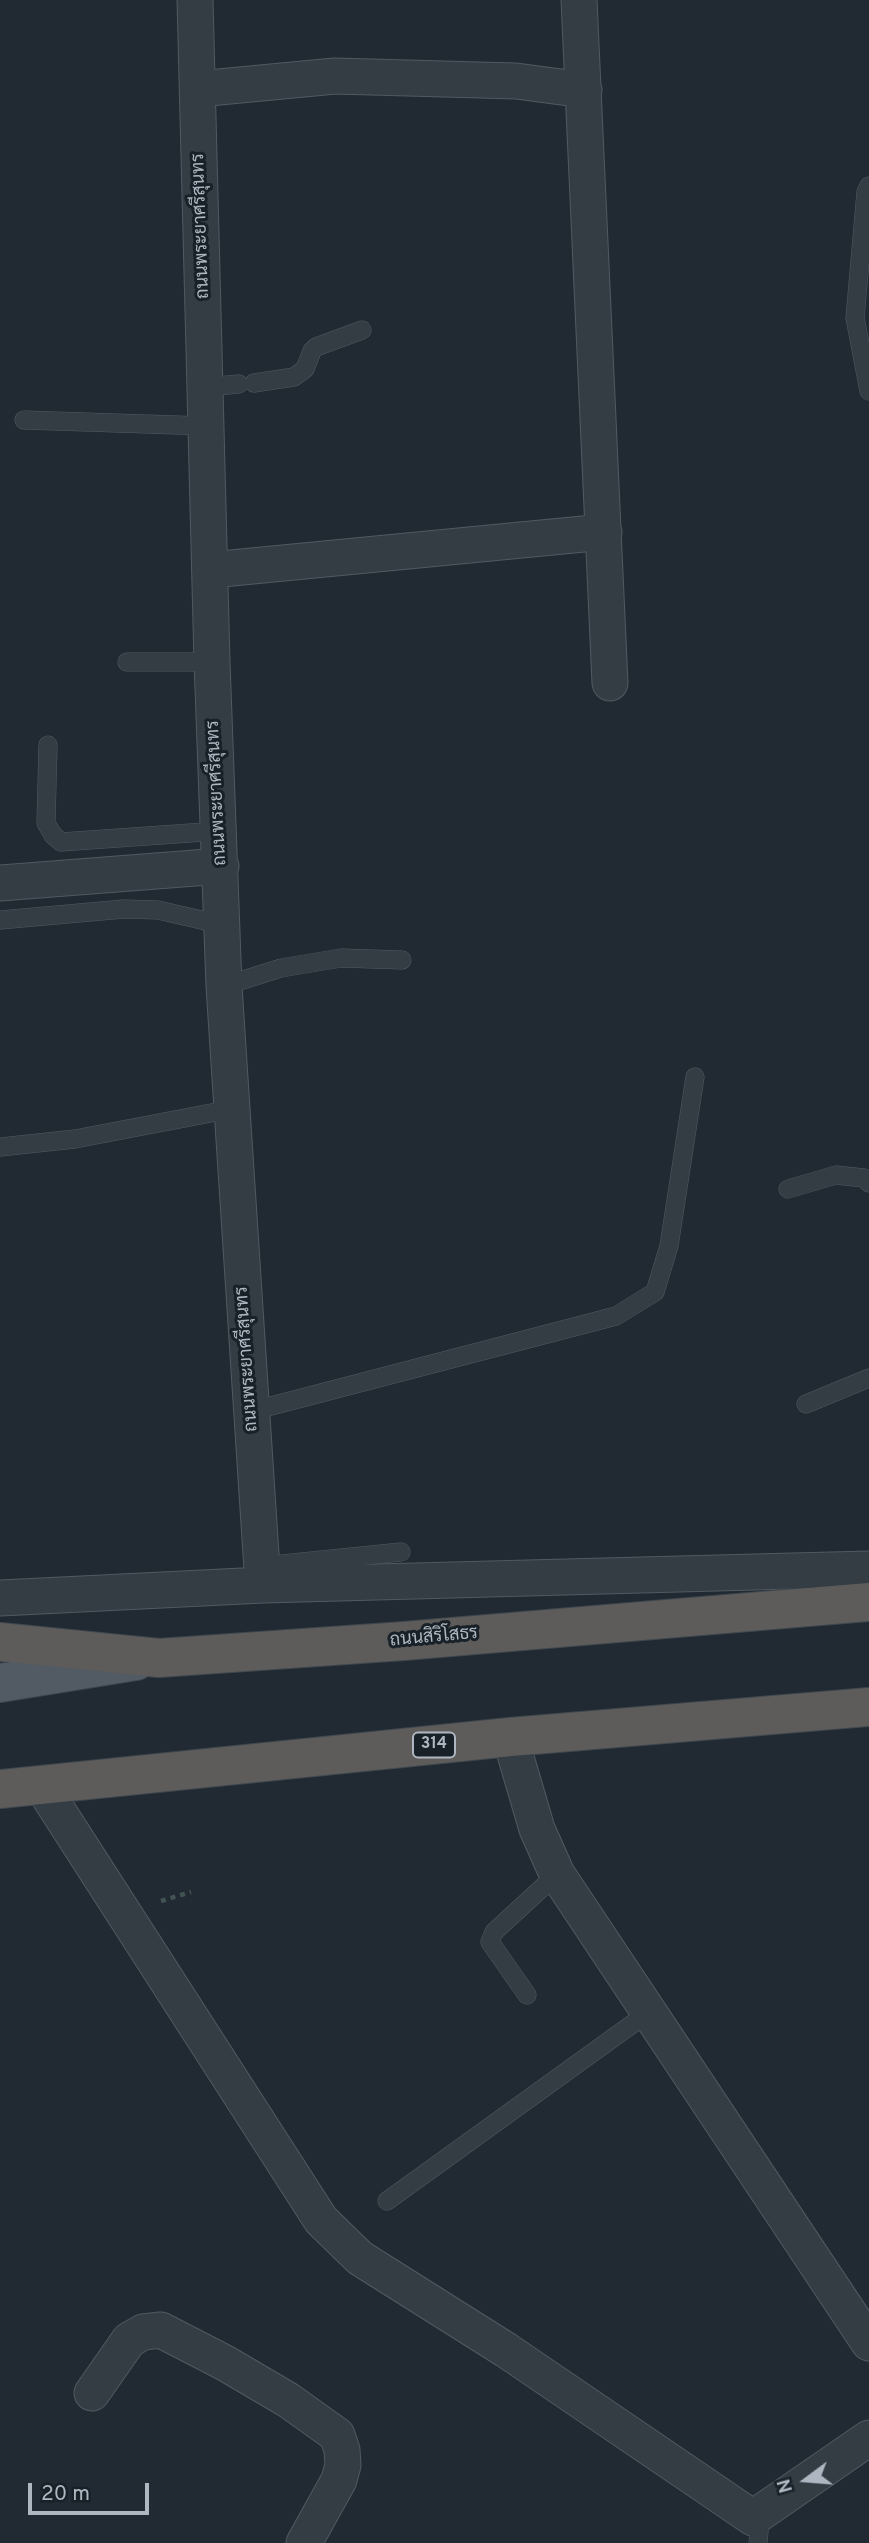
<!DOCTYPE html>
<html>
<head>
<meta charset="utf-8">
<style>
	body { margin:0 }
	#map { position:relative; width:869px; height:2543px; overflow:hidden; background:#212a33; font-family:Overpass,sans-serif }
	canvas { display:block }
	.north { position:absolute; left:771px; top:2445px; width:70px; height:70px; -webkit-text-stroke:5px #192128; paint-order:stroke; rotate:254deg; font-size:19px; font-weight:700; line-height:28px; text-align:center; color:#aeb7c1 }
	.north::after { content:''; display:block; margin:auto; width:24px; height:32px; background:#aeb7c1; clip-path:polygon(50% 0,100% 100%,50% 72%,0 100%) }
	.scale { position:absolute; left:28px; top:2483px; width:121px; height:32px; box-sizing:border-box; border:4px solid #aeb7c1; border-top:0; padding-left:9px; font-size:21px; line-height:24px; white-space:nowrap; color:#aeb7c1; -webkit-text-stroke:5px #192128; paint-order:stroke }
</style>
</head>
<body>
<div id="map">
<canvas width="869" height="2543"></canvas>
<div class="north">N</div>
<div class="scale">20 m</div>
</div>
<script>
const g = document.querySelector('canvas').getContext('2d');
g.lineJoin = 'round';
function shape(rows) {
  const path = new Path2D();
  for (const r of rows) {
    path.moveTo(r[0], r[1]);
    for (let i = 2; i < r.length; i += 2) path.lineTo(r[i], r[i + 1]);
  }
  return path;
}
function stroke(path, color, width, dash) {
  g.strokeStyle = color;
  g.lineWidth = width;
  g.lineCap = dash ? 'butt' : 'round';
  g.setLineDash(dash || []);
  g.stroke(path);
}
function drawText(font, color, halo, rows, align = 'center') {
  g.font = font + ' Overpass,Sarabun,sans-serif';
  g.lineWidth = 6;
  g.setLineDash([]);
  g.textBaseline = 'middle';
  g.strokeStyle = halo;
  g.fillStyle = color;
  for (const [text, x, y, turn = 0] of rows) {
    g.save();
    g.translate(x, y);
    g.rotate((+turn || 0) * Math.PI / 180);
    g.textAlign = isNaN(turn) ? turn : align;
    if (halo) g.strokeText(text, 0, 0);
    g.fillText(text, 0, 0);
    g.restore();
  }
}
const path = shape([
	[161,1901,191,1892]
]);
const service = shape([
	[869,186,866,192,855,318,869,391],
	[254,383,294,377,305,369,312,351,316,347,362,330],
	[206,387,239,384],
	[24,420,207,426],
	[127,662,212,662],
	[48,745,46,823,53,835,61,842,219,831],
	[0,920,124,909,158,910,223,925],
	[224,986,281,968,341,958,402,960],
	[0,1147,75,1139,232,1109],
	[788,1189,836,1175,864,1178,869,1183],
	[806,1404,869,1378],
	[252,1411,616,1316,655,1292,669,1246,695,1077],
	[262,1566,401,1552],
	[527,1995,490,1942,494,1932,557,1874],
	[387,2201,649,2012],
	[753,2518,759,2531,758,2543]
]);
const minor = shape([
	[195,0,212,662,224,986,263,1585],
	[579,0,610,683],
	[198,89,335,76,516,81,584,90],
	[211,570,604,532],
	[0,883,221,866],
	[0,1598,263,1585,869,1569],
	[510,1737,537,1829,557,1874,869,2343],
	[42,1786,321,2220,360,2258,506,2350,753,2518,869,2438],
	[92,2393,129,2340,143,2332,161,2330,225,2363,288,2400,337,2435,342,2450,343,2465,339,2480,304,2543]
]);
const primary = shape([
	[0,1683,136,1661]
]);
const trunk = shape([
	[0,1642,159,1658,404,1641,869,1602],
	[0,1789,510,1737,869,1707]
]);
const shields = [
	[434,1745,42]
];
const shieldNames = [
	["314",434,1745]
];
const streetNames = [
	["ถนนพระยาศรีสุนทร",202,226,-92],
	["ถนนพระยาศรีสุนทร",218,793,-93],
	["ถนนพระยาศรีสุนทร",248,1359,-94],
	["ถนนสิริโสธร",434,1638,-5]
];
stroke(service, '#515a62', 19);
stroke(minor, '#515a62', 37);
stroke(primary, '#3d454d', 40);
stroke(trunk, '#3e474e', 40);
stroke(path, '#425354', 4.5, [5, 5]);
stroke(service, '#343c44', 18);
stroke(minor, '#343c44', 35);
stroke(primary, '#525b64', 38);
stroke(trunk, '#5e5c5a', 38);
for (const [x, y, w] of shields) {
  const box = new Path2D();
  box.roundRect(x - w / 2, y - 12.5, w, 25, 5);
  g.fillStyle = '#192128';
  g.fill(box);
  stroke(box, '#aeb7c1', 2);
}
drawText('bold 16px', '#aeb7c1', null, shieldNames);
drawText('18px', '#aeb7c1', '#192128', streetNames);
</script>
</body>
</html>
